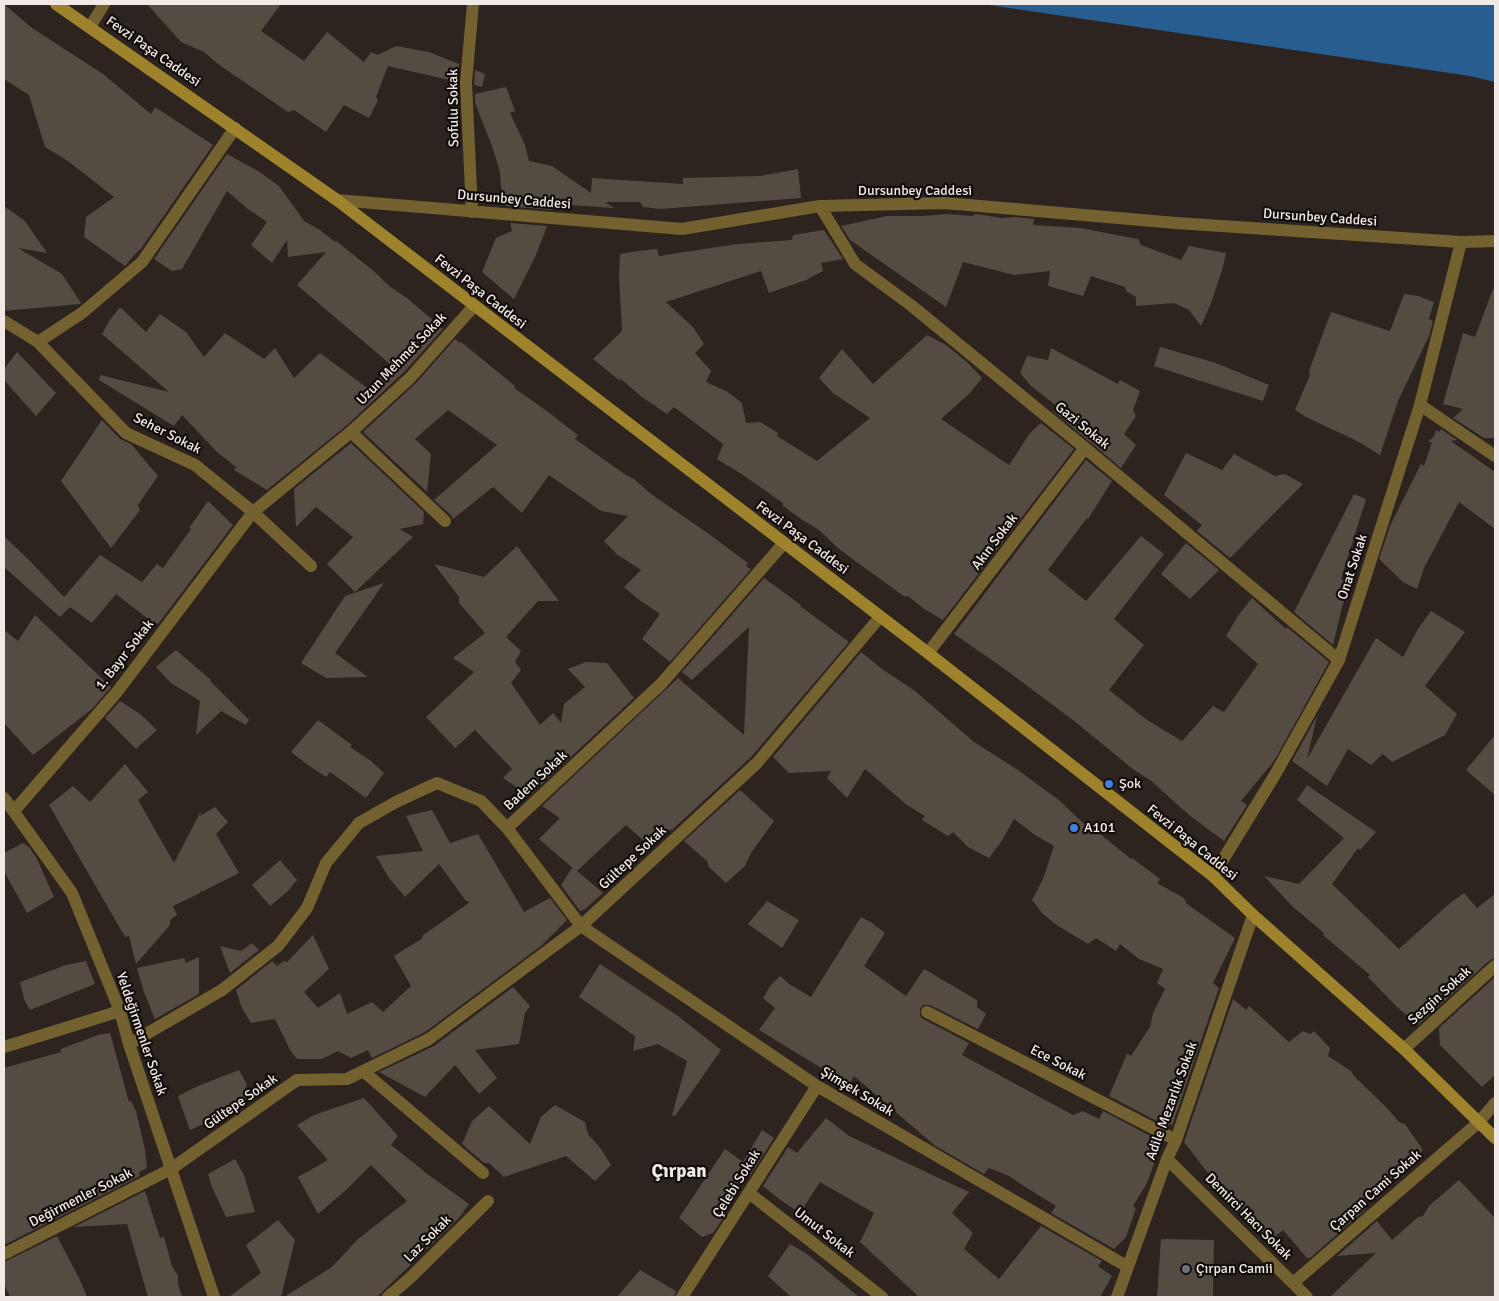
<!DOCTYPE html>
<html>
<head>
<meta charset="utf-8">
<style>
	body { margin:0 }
	#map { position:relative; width:1499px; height:1301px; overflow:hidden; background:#2e241f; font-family:Signika,sans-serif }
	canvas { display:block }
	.frame { position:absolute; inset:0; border:5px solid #f1e9e6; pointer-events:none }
</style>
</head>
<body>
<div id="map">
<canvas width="1499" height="1301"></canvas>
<div class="frame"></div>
</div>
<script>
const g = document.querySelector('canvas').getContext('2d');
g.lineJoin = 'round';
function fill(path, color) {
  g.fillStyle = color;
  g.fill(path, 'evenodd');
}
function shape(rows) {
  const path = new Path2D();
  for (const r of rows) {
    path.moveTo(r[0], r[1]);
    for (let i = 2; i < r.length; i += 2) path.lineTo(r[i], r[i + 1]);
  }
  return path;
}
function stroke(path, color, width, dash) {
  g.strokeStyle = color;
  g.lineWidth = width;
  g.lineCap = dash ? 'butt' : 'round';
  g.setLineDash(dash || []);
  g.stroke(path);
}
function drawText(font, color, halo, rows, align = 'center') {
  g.font = font + ' Signika,sans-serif';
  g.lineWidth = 4.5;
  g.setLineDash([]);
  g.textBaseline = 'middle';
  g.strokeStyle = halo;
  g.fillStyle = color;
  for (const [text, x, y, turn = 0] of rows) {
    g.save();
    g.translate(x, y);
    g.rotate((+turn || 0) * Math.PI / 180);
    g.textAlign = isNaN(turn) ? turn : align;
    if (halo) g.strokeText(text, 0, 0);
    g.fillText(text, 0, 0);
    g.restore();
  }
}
const water = shape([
	[982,4,1495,4,1495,82,1470,76]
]);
const building = shape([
	[4,4,32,28,103,74,151,114,155,107,213,145,140,250,139,250,125,266,84,237,86,217,114,197,68,161,45,147,29,95,4,79],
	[147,4,281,4,261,31,304,61,327,32,364,62,371,52,378,55,396,46,429,52,459,64,458,82,388,66,376,97,378,100,369,118,344,105,326,132,294,110,288,112,218,64,204,52,181,42],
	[475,70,485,74,482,87,474,85],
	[506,87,515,111,510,113,525,145,529,161,552,166,591,193,592,178,683,184,683,178,760,176,798,169,801,198,660,209,643,207,640,202,605,202,614,208,555,204,552,210,506,206,501,187,500,172,492,146,475,103,475,94],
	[227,154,258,171,279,186,304,221,320,230,335,242,336,241,375,272,389,286,407,298,443,329,404,372,346,426,267,490,234,470,236,467,217,452,182,415,174,426,99,380,100,375,169,392,102,334,110,320,120,307,146,332,160,314,186,332,204,357,225,333,264,359,275,348,294,378,320,353,370,390,390,364,297,285,326,252,288,257,287,240,272,263,251,245,267,222,248,209,227,191,182,269,172,271,154,259],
	[4,206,25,221,47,253,18,248,62,274,81,303,80,304,4,311],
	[947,214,972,216,976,214,1002,218,1014,217,1034,219,1033,225,1081,228,1101,232,1138,239,1141,245,1181,260,1189,246,1226,253,1223,267,1211,303,1201,326,1189,310,1174,303,1136,306,1136,297,1126,291,1125,287,1091,276,1083,296,1048,286,1050,271,1014,275,963,262,946,307,850,240,841,226,887,216,923,216],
	[510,223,547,226,536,255,514,299,482,272,496,238,512,231],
	[824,230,843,259,821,263,823,271,806,280,769,293,761,271,666,302,693,327,704,344,695,353,711,371,706,382,726,391,742,403,746,423,760,422,778,433,777,436,817,461,870,418,833,393,819,378,842,349,873,384,927,335,946,345,968,363,982,378,970,393,941,419,1009,465,1030,433,1041,423,1074,449,943,620,924,609,908,596,905,597,854,560,838,548,819,530,801,519,783,506,783,503,743,475,717,459,723,444,674,407,667,414,642,397,621,379,619,380,593,359,622,331,619,276,620,254,638,251,657,249,659,256,737,244,792,240,793,235],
	[1493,289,1495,289,1495,438,1484,438,1453,418,1463,409,1443,404,1463,333,1475,337],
	[1404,294,1418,296,1434,302,1429,319,1433,321,1429,336,1398,401,1380,455,1359,442,1306,417,1295,410,1310,375,1309,371,1331,312,1390,331],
	[455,339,460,343,461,342,515,386,514,388,544,409,578,435,575,439,623,473,635,480,651,494,709,534,748,563,746,566,751,569,670,662,642,639,660,614,638,599,624,587,641,570,618,555,604,541,628,516,601,511,549,475,522,513,493,487,453,519,451,515,434,500,497,445,448,410,415,439,431,454,427,492,363,432,416,383],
	[1160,347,1216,363,1269,385,1263,401,1154,366],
	[1051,348,1118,384,1120,380,1140,391,1133,410,1136,416,1124,434,1136,445,1121,468,1053,411,1058,407,1031,386,1020,373,1027,356,1048,360],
	[17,352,56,393,36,416,4,380,4,369],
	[102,420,120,439,131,444,158,476,138,505,140,510,111,548,61,481],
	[1441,429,1457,440,1451,441,1495,472,1495,529,1459,502,1424,568,1417,589,1403,582,1379,559,1390,526,1421,464,1424,466,1432,442,1428,442,1434,436,1436,430,1439,432],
	[351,443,424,512,423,524,400,529,413,537,355,592,327,564,353,537,316,507,296,527,294,489],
	[1186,453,1222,470,1234,454,1275,476,1285,474,1303,484,1230,558,1197,531,1202,525,1164,495],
	[1086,460,1112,481,1088,519,1087,518,1048,570,1086,601,1141,536,1164,554,1114,619,1144,645,1109,690,1147,720,1182,741,1213,706,1224,712,1258,664,1226,636,1238,616,1252,598,1286,629,1287,627,1329,662,1274,761,1241,801,1247,805,1224,841,1189,815,1150,780,1134,770,1073,720,1002,667,954,634],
	[1354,494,1366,499,1341,579,1351,583,1342,607,1333,645,1294,612],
	[208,501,233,525,158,624,152,622,116,594,92,623,70,607,60,617,4,567,4,536,31,562,64,597,100,555,142,582,157,564,163,568,191,529,189,528],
	[1186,543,1219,570,1190,599,1161,574],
	[517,546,559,601,538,601,506,637,521,651,515,662,521,670,511,683,540,725,553,713,561,723,564,704,585,687,568,669,586,662,607,663,634,698,529,796,503,778,512,769,475,730,455,748,426,717,474,672,453,658,485,633,459,603,459,597,434,564,484,577],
	[764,578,801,605,800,606,849,642,751,757,672,830,671,829,652,848,626,825,577,871,603,893,585,909,580,911,561,885,572,868,574,869,539,839,560,818,542,806,678,678,744,735,749,627,692,680,682,672],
	[384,583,335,653,368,677,326,678,301,663,345,596],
	[1431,611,1465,632,1425,686,1457,714,1445,735,1392,762,1383,754,1371,765,1348,749,1327,786,1292,761,1317,716,1307,759,1376,638,1403,657,1418,629],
	[35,615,111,687,92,709,33,755,4,723,4,630,18,641],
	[176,650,211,680,210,681,249,720,246,725,221,711,196,735,200,701,171,683,156,667],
	[861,652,882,669,915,691,974,742,1018,770,1060,801,1083,823,1100,834,1131,859,1132,858,1160,879,1157,883,1184,898,1187,904,1235,938,1213,983,1219,988,1172,1126,1170,1123,1168,1127,1109,1096,1127,1054,1131,1056,1150,1027,1153,1013,1165,989,1157,983,1163,969,1139,959,1120,944,1116,951,1096,938,1088,944,1055,924,1042,913,1032,900,1043,879,1054,846,1035,835,1014,819,1001,842,989,858,968,847,953,832,948,836,922,820,925,816,907,805,865,769,847,798,827,778,831,771,789,773,773,757],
	[120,701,140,714,157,730,136,749,105,718],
	[318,720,352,745,350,747,371,761,384,773,366,798,330,772,326,777,308,765,291,752],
	[1495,735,1495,795,1466,770],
	[125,764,148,792,138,800,174,863,201,811,200,816,215,807,228,822,216,834,239,873,201,892,200,889,200,893,173,906,177,915,170,920,170,925,136,964,129,936,125,937,49,805,73,786,90,802],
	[1307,785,1376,832,1360,850,1358,848,1332,884,1399,949,1449,904,1464,893,1477,908,1495,894,1495,958,1490,960,1418,1025,1396,1006,1368,977,1370,975,1323,935,1324,933,1292,906,1264,876,1299,884,1344,838,1297,800],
	[740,790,774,821,751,853,745,866,726,883,709,867,707,861,684,841],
	[432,810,450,843,478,834,524,912,550,898,567,920,541,946,425,1032,372,1058,368,1050,351,1058,338,1051,322,1059,297,1059,290,1050,275,1019,251,1023,242,1008,236,990,272,961,277,966,284,961,287,962,313,935,329,969,304,992,318,1008,340,993,347,1014,372,1002,383,1012,411,986,394,956,423,938,422,936,470,902,466,901,439,864,405,897,389,878,376,856,423,851,406,816],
	[23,843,29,847,36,857,54,897,27,913,4,871,4,853],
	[280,860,297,880,287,892,270,906,252,885],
	[767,901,799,920,782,948,748,924],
	[861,917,872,923,885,933,864,966,906,996,924,969,977,1000,977,1007,986,1014,978,1029,930,1005,923,1005,920,1009,920,1016,923,1019,969,1043,962,1055,1073,1115,1083,1111,1099,1119,1103,1111,1162,1142,1147,1183,1133,1206,1136,1208,1126,1237,1114,1249,1051,1213,1056,1206,1030,1190,1009,1176,989,1168,984,1174,934,1145,854,1076,849,1085,759,1030,775,1008,763,998,770,986,780,976,789,984,811,997],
	[252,943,259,950,230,973,220,946,241,951],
	[199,957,199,994,155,1019,144,992,137,968,184,958,186,963],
	[86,961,95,984,30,1010,24,999,20,982,66,965],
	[600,964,678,1016,721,1050,675,1116,672,1115,687,1061,658,1044,633,1051,635,1036,579,997],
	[1495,977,1495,1075,1482,1087,1440,1045,1439,1028],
	[513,987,530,1006,525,1013,519,1044,475,1050,497,1078,479,1094,455,1065,425,1097,379,1072,434,1046],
	[1233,999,1246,1010,1249,1006,1289,1042,1303,1031,1310,1034,1314,1031,1330,1048,1328,1056,1351,1071,1354,1076,1388,1109,1399,1122,1405,1124,1423,1150,1363,1205,1366,1209,1310,1258,1307,1258,1283,1230,1268,1242,1204,1168,1184,1142],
	[110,1033,129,1102,131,1101,136,1111,145,1150,147,1168,139,1172,140,1176,4,1245,4,1068,61,1052,61,1049,98,1035],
	[239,1070,247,1085,245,1088,247,1102,227,1112,228,1113,190,1130,178,1096,198,1086],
	[364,1098,398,1136,391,1145,424,1171,423,1171,469,1204,459,1218,377,1297,284,1297,332,1267,358,1239,407,1201,371,1165,346,1190,318,1214,298,1177,328,1160,297,1125,314,1115],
	[555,1105,585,1122,588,1134,601,1149,611,1165,595,1181,566,1156,504,1177,489,1163,484,1163,462,1144,472,1121,489,1106,530,1144,541,1117],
	[826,1118,849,1136,969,1192,952,1213,973,1233,964,1249,999,1279,1041,1226,1102,1261,1098,1266,1112,1276,1100,1297,919,1297,860,1242,874,1213,820,1182,800,1213,779,1199,763,1186,788,1147,797,1153],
	[762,1130,774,1138,750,1176,748,1175,721,1215,724,1217,713,1233,702,1237,679,1218,725,1149,743,1162],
	[235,1159,244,1175,255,1212,226,1217,211,1185,208,1174],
	[1459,1180,1495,1218,1495,1297,1330,1297,1376,1253,1337,1256,1377,1221,1392,1240,1418,1217,1423,1216,1429,1206],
	[145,1191,160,1238,164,1237,172,1266,178,1276,178,1284,182,1297,148,1297,127,1224,74,1227],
	[278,1220,295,1240,281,1297,229,1297,261,1273,246,1245],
	[57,1236,80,1280,87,1297,10,1297,4,1284,4,1262],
	[1161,1239,1214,1240,1213,1297,1157,1297],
	[790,1244,807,1254,859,1297,791,1297,768,1276],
	[640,1270,676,1291,674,1297,617,1297]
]);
const minor = shape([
	[90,27,104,4],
	[337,200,682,229,820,206,945,203,1176,223,1461,242,1495,241],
	[820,206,855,264,912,306,1085,448,1339,660],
	[472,212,466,82,473,4],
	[4,321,38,342,126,433,195,465,253,512,311,566],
	[38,342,82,313,142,262,235,128],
	[1420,405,1495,456],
	[351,432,445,521],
	[928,653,1085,448],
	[14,811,117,692,253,512,351,432,410,378,474,306],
	[507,828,581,926,817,1086,1128,1267],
	[1213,876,1276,773,1339,660,1420,405,1461,242],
	[927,1012,1176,1140],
	[129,1044,222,990,278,946,307,908,326,863,359,823,396,802,437,783,481,801,507,828,661,684,784,543],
	[4,1047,120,1011],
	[1404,1049,1495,966],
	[363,1071,483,1173],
	[1167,1159,1307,1297],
	[749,1193,882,1297],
	[4,1254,171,1169,297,1080,347,1079,429,1039,581,926,757,763,880,617],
	[1293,1283,1479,1122,1495,1103],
	[388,1297,410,1278,488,1201],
	[682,1297,817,1086],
	[1117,1297,1167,1159,1176,1140,1253,915]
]);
const tertiary = shape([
	[4,798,72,893,120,1011,129,1044,214,1297]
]);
const secondary = shape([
	[56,4,337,200,928,653,1213,876,1253,915,1404,1049,1495,1138]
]);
const markers = [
	[1109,784,5,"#3f7fe0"],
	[1074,828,5,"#3f7fe0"],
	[1186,1269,5,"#6b7280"]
];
const streetNames = [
	["Fevzi Paşa Caddesi",153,52,35],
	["Sofulu Sokak",454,108,-91],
	["Dursunbey Caddesi",915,191],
	["Dursunbey Caddesi",514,200,5],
	["Dursunbey Caddesi",1320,218,4],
	["Fevzi Paşa Caddesi",480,292,38],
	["Uzun Mehmet Sokak",402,359,-46],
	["Gazi Sokak",1082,426,39],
	["Seher Sokak",167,434,27],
	["Fevzi Paşa Caddesi",802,538,37],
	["Akın Sokak",995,542,-53],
	["Onat Sokak",1353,567,-72],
	["1. Bayır Sokak",125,655,-52],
	["Badem Sokak",536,781,-43],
	["Fevzi Paşa Caddesi",1192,843,39],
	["Gültepe Sokak",633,858,-43],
	["Sezgin Sokak",1440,996,-42],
	["Yeldeğirmenler Sokak",141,1034,71],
	["Ece Sokak",1058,1063,27],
	["Şimşek Sokak",857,1092,31],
	["Adile Mezarlık Sokak",1172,1101,-70],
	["Gültepe Sokak",241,1102,-35],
	["Çelebi Sokak",737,1184,-58],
	["Çarpan Cami Sokak",1376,1191,-41],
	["Değirmenler Sokak",81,1198,-27],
	["Demirci Hacı Sokak",1248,1217,45],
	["Umut Sokak",824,1233,38],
	["Laz Sokak",428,1239,-45]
];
const poiNames = [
	["Şok",1119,784],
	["A101",1084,828],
	["Çırpan Camii",1196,1269]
];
const districtNames = [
	["Çırpan",679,1172]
];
fill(water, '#285d8f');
fill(building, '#544c43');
stroke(minor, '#736230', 12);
stroke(tertiary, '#736230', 12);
stroke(secondary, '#9e832c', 12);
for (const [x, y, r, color] of markers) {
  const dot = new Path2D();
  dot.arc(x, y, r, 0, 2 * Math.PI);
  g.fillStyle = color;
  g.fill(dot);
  stroke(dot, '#130e0c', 2);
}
drawText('14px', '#f1e9e6', '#130e0c', streetNames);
drawText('14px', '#f1e9e6', '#130e0c', poiNames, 'left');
drawText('bold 19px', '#f1e9e6', '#130e0c', districtNames);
</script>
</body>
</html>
